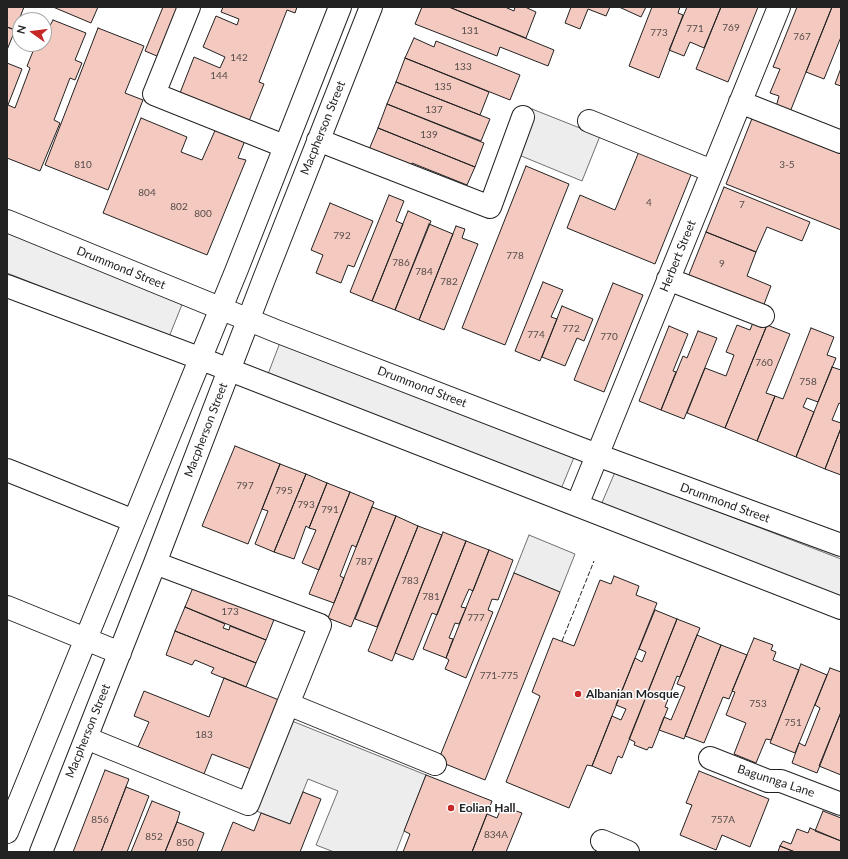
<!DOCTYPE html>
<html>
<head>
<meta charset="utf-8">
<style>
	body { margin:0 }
	#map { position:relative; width:848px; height:859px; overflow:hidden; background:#fff; font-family:Lato,sans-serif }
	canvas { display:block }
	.frame { position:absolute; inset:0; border:8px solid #222; pointer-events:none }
	.north { position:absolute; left:12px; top:12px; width:40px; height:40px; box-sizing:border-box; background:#fff; border:1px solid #a7a7a7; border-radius:50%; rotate:284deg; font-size:11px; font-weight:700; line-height:16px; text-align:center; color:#222 }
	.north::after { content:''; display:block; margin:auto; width:14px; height:18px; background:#c62828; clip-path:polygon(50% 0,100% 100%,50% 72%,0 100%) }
</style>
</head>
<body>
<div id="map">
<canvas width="848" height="859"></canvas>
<div class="frame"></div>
<div class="north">N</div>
</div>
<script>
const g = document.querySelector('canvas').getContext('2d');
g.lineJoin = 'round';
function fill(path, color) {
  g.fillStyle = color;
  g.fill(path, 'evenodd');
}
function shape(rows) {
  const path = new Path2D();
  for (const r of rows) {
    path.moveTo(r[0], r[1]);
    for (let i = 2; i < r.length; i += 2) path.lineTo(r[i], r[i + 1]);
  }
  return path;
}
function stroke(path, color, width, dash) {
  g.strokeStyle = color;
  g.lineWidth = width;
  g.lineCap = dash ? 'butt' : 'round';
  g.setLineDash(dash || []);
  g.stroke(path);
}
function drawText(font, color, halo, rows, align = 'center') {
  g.font = font + ' Lato,sans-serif';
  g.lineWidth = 3;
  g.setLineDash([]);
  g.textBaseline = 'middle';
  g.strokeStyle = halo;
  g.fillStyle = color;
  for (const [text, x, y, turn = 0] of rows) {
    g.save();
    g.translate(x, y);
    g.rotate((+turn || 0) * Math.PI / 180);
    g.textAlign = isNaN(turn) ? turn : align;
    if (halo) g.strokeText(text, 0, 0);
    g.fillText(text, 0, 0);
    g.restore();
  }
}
const green = shape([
	[7,233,183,302,169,337,7,273,7,233],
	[281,340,575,455,561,489,268,374,281,340],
	[615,472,841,559,841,598,601,505,615,472]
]);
const parking = shape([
	[532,109,600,136,582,181,514,153,532,109],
	[529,535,575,554,560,592,514,573,529,535],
	[287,719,426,775,396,852,334,852,316,845,338,791,308,779,290,824,251,809,287,719]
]);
const building = shape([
	[7,7,24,7,15,30,7,27,7,7],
	[53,7,98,7,91,23,53,7],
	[163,7,185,7,164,59,145,51,163,7],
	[223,7,297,7,295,13,287,10,259,82,264,84,249,121,180,93,194,57,220,68,225,57,203,47,216,16,237,25,239,19,221,12,223,7],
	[422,7,449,7,554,50,548,66,500,47,497,56,415,24,422,7],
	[449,7,505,7,514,11,515,7,525,7,536,12,526,38,449,7],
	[571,7,610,7,606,16,588,9,580,29,565,23,571,7],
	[619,7,646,7,641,17,619,7],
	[652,7,680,7,678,13,683,15,659,78,629,66,652,7],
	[687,7,721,7,704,48,690,42,684,56,669,50,687,7],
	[721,7,758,7,728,82,696,69,721,7],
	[797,7,832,7,790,112,776,107,779,96,770,93,780,69,773,67,797,7],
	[832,7,841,7,841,37,824,79,806,72,832,7],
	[53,20,86,33,75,60,82,63,75,80,70,78,54,120,60,123,40,171,7,158,7,63,22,69,8,105,15,108,30,68,27,66,36,44,44,44,44,37,53,20],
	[7,27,15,30,7,50,7,27],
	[98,28,144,46,125,93,143,100,108,190,45,165,98,28],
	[414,38,434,47,436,41,520,75,510,100,405,58,414,38],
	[405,58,489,92,480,115,396,82,405,58],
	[841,68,841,86,835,84,841,68],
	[396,82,490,119,481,141,387,104,396,82],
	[387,104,484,143,475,167,378,128,387,104],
	[755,111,841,146,841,230,726,184,755,111],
	[141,118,187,137,181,152,202,160,217,126,246,138,238,158,246,160,207,255,103,213,141,118],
	[378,128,475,167,467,185,412,163,409,168,368,152,378,128],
	[640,149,693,170,655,264,567,228,580,195,615,210,640,149],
	[526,166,569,184,505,345,462,328,526,166],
	[724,187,810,222,802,241,767,227,756,252,706,232,724,187],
	[389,195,404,201,396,221,403,224,372,301,350,292,389,195],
	[330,203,373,221,354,267,348,265,341,283,316,273,323,255,311,250,330,203],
	[408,211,431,221,395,310,372,301,408,211],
	[429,224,453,234,419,320,395,310,429,224],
	[456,226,465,229,462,238,478,244,444,330,419,320,456,226],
	[706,232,756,252,747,276,771,286,763,307,688,277,706,232],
	[543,282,563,290,551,317,557,319,540,361,515,351,543,282],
	[613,283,643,295,604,392,574,380,613,283],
	[562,306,593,319,584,341,577,338,565,366,542,357,562,306],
	[754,320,767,325,725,428,687,413,705,368,726,376,734,355,726,352,737,325,750,330,754,320],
	[767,325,790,334,766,393,775,396,757,441,725,428,767,325],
	[669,326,688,334,673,371,676,372,661,410,639,401,669,326],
	[811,328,834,337,827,355,836,358,818,402,807,398,803,407,814,412,796,457,757,441,775,396,783,399,811,328],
	[698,331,717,338,684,419,661,410,683,356,687,358,698,331],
	[832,367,841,370,841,404,839,403,832,420,841,423,841,428,825,469,796,457,832,367],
	[841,428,841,475,825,469,841,428],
	[235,446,280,464,248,544,202,526,235,446],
	[280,464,306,474,274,552,255,544,268,511,262,509,280,464],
	[306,474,327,483,309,528,306,526,294,559,274,552,306,474],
	[327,483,350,492,319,570,302,563,316,530,309,528,327,483],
	[350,492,374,502,356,547,352,545,340,576,344,578,334,603,309,594,350,492],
	[372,507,396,516,351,627,328,618,372,507],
	[396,516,418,526,377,627,355,619,396,516],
	[418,526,442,535,392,661,368,651,418,526],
	[443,532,466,541,437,615,432,613,413,660,395,653,443,532],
	[466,541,489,550,473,591,469,589,461,607,466,608,459,624,455,623,449,638,453,639,446,658,423,649,466,541],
	[489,550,513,560,498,600,492,599,488,610,493,612,466,678,445,669,449,660,446,658,489,550],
	[514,573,560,592,485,780,438,761,514,573],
	[614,576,639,586,636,595,657,603,592,766,587,765,569,808,506,782,540,696,532,692,553,638,574,646,600,580,611,584,614,576],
	[194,585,275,617,266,640,185,607,194,585],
	[185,607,225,624,223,628,229,630,230,626,266,640,256,663,175,631,185,607],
	[655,610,677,619,622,758,618,756,611,774,592,766,612,716,621,720,626,709,616,705,635,658,642,662,646,652,639,649,655,610],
	[677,619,700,628,680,677,677,676,665,707,668,708,652,748,649,747,647,750,634,745,635,742,629,739,677,619],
	[175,631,256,663,246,687,211,673,214,668,195,660,192,665,166,655,175,631],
	[697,635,721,645,684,739,659,730,664,717,671,720,685,687,677,684,697,635],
	[754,638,773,645,771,650,776,652,773,660,799,670,771,740,766,739,756,763,734,754,746,723,726,715,735,692,732,691,754,638],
	[721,645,747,655,729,699,723,697,704,743,685,736,721,645],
	[801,664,827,675,795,753,770,743,801,664],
	[830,668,841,672,841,712,817,773,792,763,799,743,805,746,820,708,815,705,830,668],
	[224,678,279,700,251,769,212,754,204,774,138,747,149,722,134,716,144,691,209,717,224,678],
	[841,712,841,775,819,766,841,712],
	[105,770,129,779,101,852,73,852,105,770],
	[699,771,769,799,750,847,722,835,716,850,680,835,692,805,686,803,699,771],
	[426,775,492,801,472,852,403,852,410,834,404,831,426,775],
	[126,787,149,796,127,852,101,852,126,787],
	[303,792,321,799,300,852,221,852,233,822,254,831,261,813,290,824,303,792],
	[152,801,180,812,177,822,165,852,131,852,152,801],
	[502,806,522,813,506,852,472,852,487,814,497,818,502,806],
	[823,811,841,818,841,841,815,831,823,811],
	[177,822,204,833,197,852,165,852,177,822],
	[810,828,841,841,841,852,795,852,780,846,783,841,791,844,797,829,808,833,810,828],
	[780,846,795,852,778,852,780,846]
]);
const minor = shape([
	[189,7,154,94,284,146],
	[740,102,841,142],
	[589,121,712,171],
	[318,140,490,207,523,117],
	[7,221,276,331,597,455,841,545],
	[668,279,763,316],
	[7,286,199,358,841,608],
	[7,470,134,521],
	[577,505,779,7],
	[155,563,320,625,288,704],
	[7,607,120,653],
	[86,738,248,804,288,704,435,764],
	[710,758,768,781,781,781,841,804],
	[7,832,237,269,340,7],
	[602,841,628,852],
	[41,852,155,563,264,279,371,7]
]);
const fence = shape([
	[562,641,594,561]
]);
const markers = [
	[578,694,4,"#c62828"],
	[451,808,4,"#c62828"]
];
const numberNames = [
	["769",731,28],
	["771",695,29],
	["131",470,31],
	["773",659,33],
	["767",802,37],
	["142",239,58],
	["133",463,67],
	["144",219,76],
	["135",443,87],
	["137",434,110],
	["139",429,135],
	["810",83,165],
	["3-5",787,165],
	["804",147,193],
	["4",649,203],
	["7",742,205],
	["802",179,207],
	["800",203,214],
	["792",342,236],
	["778",515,256],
	["786",401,263],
	["9",722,264],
	["784",424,272],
	["782",449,282],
	["772",571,329],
	["774",536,335],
	["770",609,337],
	["760",764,363],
	["758",808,382],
	["797",245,486],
	["795",284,491],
	["793",306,505],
	["791",330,510],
	["787",364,562],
	["783",410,581],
	["781",431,597],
	["173",230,612],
	["777",476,618],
	["771-775",499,676],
	["753",758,704],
	["751",793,723],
	["183",204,735],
	["856",100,820],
	["757A",723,820],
	["834A",496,835],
	["852",154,837],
	["850",185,843]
];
const streetNames = [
	["Macpherson Street",323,128,-68],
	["Herbert Street",678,256,-68],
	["Drummond Street",121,268,22],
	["Drummond Street",422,387,21],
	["Macpherson Street",206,430,-69],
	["Drummond Street",725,503,20],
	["Macpherson Street",88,731,-68],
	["Bagunnga Lane",776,781,18]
];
const poiNames = [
	["Albanian Mosque",586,694],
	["Eolian Hall",459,808]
];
fill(green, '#eee');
stroke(green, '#6f6f6f', 1);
fill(parking, '#ededed');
stroke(parking, '#6f6f6f', 1);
fill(building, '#f3c9c0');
stroke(building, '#222', 1);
stroke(minor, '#222', 24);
stroke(minor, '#fff', 22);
stroke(fence, '#222', 1, [5, 2]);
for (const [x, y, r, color] of markers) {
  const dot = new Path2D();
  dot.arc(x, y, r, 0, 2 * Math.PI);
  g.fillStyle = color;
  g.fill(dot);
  stroke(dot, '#fff', 1.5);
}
drawText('10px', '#564c4a', null, numberNames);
drawText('12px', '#222', '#fff', streetNames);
drawText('bold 12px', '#222', '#fff', poiNames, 'left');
</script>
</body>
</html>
